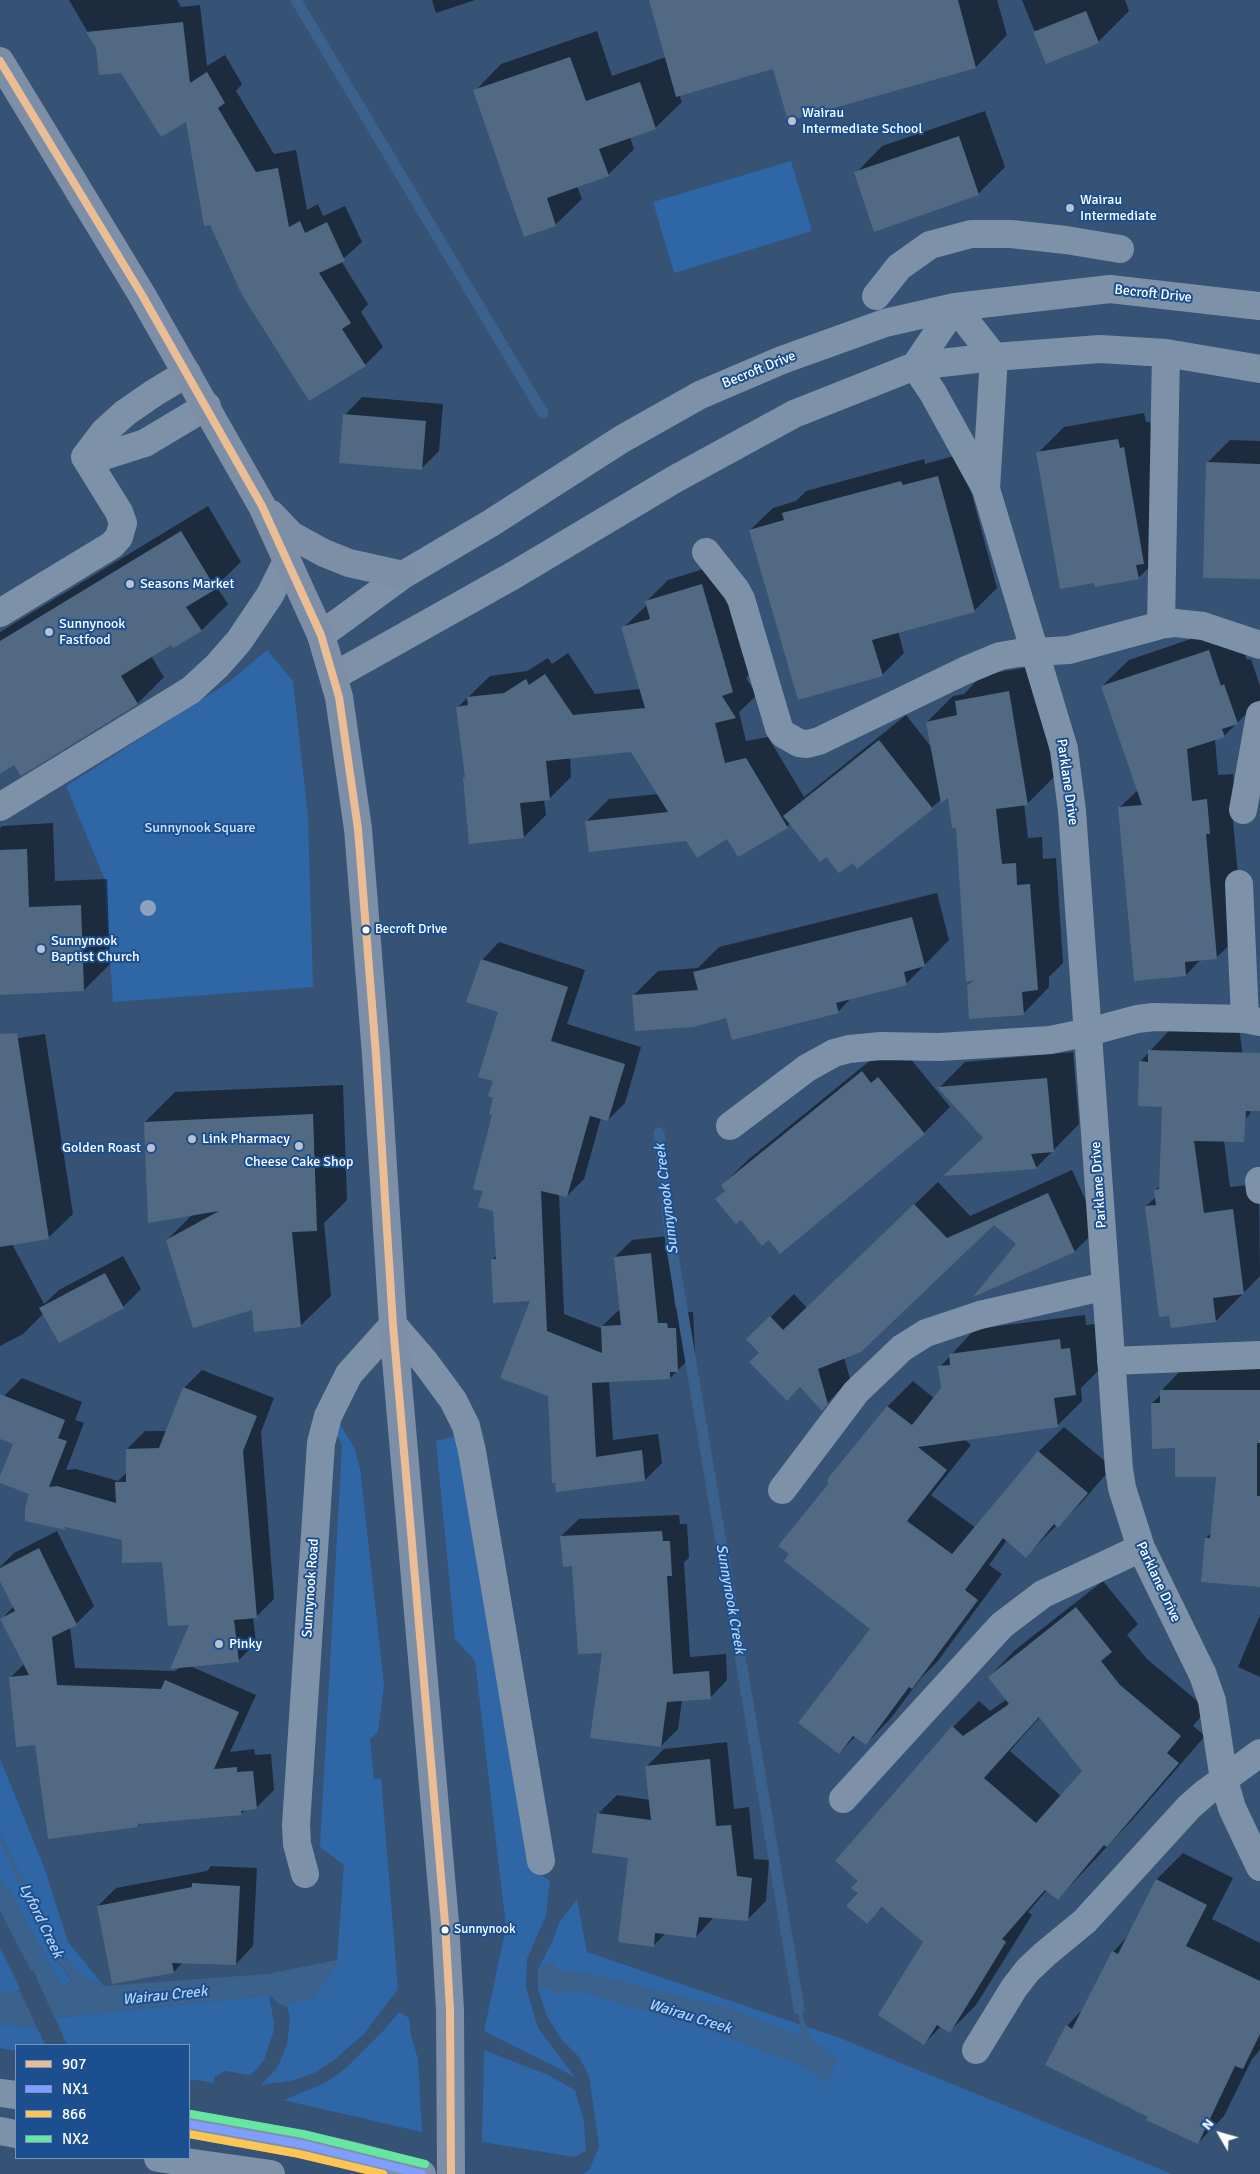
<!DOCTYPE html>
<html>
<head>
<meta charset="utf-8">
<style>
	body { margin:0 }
	#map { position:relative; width:1260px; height:2174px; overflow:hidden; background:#365274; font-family:Signika,sans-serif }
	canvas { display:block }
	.legend { position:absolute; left:15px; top:2044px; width:175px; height:115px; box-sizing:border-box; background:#1b4f8f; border:1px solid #7695bc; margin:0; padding:6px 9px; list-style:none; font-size:15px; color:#fff }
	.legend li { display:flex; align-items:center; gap:10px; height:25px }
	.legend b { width:25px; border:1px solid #7695bc }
	.north { position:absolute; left:1195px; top:2109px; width:50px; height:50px; -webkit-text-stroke:4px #1b4f8f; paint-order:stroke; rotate:308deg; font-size:14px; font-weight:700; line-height:20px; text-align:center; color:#fff }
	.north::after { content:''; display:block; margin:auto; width:18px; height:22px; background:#fff; clip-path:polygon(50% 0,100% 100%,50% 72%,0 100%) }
</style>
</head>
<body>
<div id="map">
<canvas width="1260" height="2174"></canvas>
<ul class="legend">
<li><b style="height:6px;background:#eabd95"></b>907</li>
<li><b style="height:6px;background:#809eff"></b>NX1</li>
<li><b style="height:6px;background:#fcc554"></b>866</li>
<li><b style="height:6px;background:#66e6a0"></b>NX2</li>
</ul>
<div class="north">N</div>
</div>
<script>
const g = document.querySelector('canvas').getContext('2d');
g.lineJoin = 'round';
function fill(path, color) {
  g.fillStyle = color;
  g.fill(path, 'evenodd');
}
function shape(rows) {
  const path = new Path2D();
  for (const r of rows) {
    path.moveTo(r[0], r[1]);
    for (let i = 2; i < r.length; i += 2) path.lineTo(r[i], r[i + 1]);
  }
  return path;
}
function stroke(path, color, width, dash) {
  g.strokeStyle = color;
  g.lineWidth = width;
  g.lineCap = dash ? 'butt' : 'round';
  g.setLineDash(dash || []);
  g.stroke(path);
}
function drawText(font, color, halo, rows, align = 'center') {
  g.font = font + ' Signika,sans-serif';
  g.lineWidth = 4;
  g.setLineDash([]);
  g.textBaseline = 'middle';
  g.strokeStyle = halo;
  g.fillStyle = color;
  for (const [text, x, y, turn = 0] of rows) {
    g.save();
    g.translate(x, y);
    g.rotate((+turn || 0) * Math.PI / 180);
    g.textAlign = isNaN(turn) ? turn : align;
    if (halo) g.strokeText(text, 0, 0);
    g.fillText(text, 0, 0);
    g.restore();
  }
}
const green = shape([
	[791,161,812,231,674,273,653,202],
	[267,650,293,681,308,817,313,987,113,1002,104,878,66,786,229,682],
	[338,1421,354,1447,360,1468,384,1685,378,1732,370,1739,374,1779,381,1778,398,1989,364,2034,333,2061,314,2073,295,2080,261,2085,277,2068,287,2045,290,2020,287,2004,330,1977,337,1960,344,1865,320,1847,342,1444,334,1431],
	[459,1435,532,1868,550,1881,546,1916,527,1959,526,1987,538,2028,575,2077,484,2031,506,1927,475,1661,455,1639,436,1441],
	[0,1759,43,1864,68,1942,104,1986,84,1977,55,1947,0,1833],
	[0,1839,48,1949,72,1981,64,1985,56,1976,10,1891,0,1880],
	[577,1899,587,1952,840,2038,1172,2174,583,2174,590,2169,599,2146,589,2076,579,2057,561,2039,547,2016,538,1989,538,1969,552,1942,559,1923],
	[0,1948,15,1978,21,1991,0,1993],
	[269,1995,274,2023,273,2033,264,2060,254,2072,249,2075,225,2071,214,2077,214,2083,189,2079,189,2045,67,2045,55,2018],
	[399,2012,409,2018,411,2036,418,2059,422,2132,283,2100,325,2083,345,2069,383,2031],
	[0,2024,37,2027,45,2045,16,2045,16,2051,0,2048],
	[484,2050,546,2074,575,2090,584,2121,586,2151,574,2157,482,2142]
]);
const water = shape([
	[0,1833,55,1947,84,1977,104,1986,267,1974,337,1960,330,1977,313,1999,288,2004,287,2007,279,2004,269,1995,55,2018,37,2027,0,2024,0,1993,41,1990,0,1911,0,1880,10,1891,56,1976,64,1985,72,1980,48,1949,10,1865,0,1839],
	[553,1961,557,1970,588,1973,730,2008,801,2036,797,1996,808,2032,814,2041,837,2058,828,2084,805,2067,693,2025,581,1992,556,1994,550,1988,538,1989,538,1969]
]);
const pier = shape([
	[33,1970,56,2021,38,2030,19,1989,38,1988,30,1971]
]);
const shadow = shape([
	[69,0,177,0,181,7,200,5,207,66,225,55,242,84,236,91,274,154,296,150,307,210,318,204,323,216,345,206,362,242,341,261,368,304,361,312,383,347,365,365,187,120,122,71,97,48],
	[432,0,475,0,436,13],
	[650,0,997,0,1007,35,976,67,774,67,679,95,682,102,655,128,630,137,634,149,608,175,577,186,582,199,555,225,475,91,501,64,597,31,612,76,666,57],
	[1022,0,1125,0,1129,11,1098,42,1047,62],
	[985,111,1005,167,978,194,856,173,882,146],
	[362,397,443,404,439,451,421,469,345,415],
	[1144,413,1146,422,1150,422,1170,536,1165,552,1138,578,1038,453,1064,427],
	[1230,440,1260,441,1260,577,1207,463],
	[961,454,997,588,974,611,898,631,904,653,882,675,750,530,773,508,796,501,806,491,924,459,925,464],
	[208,506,241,562,216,586,228,604,202,630,173,646,171,643,151,656,164,677,138,703,22,774,15,763,0,772,0,632],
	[723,563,754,669,746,678,757,695,739,712,746,741,768,737,804,797,906,715,932,748,927,722,953,696,964,694,982,675,1035,666,1054,777,1027,804,1024,804,1028,838,1042,837,1043,859,1056,858,1063,963,1049,977,1049,987,1023,1014,976,979,957,826,949,796,942,799,858,867,853,861,826,855,790,823,787,827,727,837,687,840,587,821,609,799,659,794,632,751,570,757,571,777,549,799,544,800,546,815,524,837,466,776,458,707,490,676,527,671,548,658,552,664,568,653,595,694,640,689,623,628,647,605,646,602,668,580],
	[1235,624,1247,660,1251,659,1260,686,1260,700,1224,736,1215,739,1218,775,1233,774,1236,807,1232,810,1243,932,1216,958,1201,959,1186,975,1120,807,1138,790,1102,686,1129,660],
	[53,823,55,881,107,879,110,964,84,990,0,994,0,828,2,826],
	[937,893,949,940,906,984,852,997,838,1012,727,1016,633,996,658,971,698,968,719,947],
	[499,942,585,970,567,1024,641,1047,625,1103,608,1120,601,1118,584,1179,567,1196,559,1194,564,1314,603,1329,602,1326,620,1309,615,1257,632,1240,668,1236,675,1307,684,1306,684,1312,693,1312,695,1353,670,1378,609,1381,613,1440,658,1434,662,1463,645,1480,557,1490,549,1395,532,1300,492,1260,497,1255,495,1210,484,1191,493,1114,499,1011,482,960],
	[1175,1024,1239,1026,1250,1114,1224,1141,1230,1187,1259,1184,1260,1276,1216,1321,1146,1206,1156,1197,1155,1190,1160,1186,1163,1106,1140,1062],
	[45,1034,73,1214,48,1238,12,1244,44,1304,59,1290,123,1256,141,1289,123,1307,44,1313,23,1334,0,1346,0,1041],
	[888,1046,905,1052,950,1107,924,1133,769,1238,717,1199,726,1190,722,1185,749,1159],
	[1073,1052,1079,1124,1037,1167,946,1175,984,1138,939,1088,965,1062],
	[343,1085,347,1200,324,1223,331,1296,300,1326,254,1308,167,1240,193,1214,145,1122,175,1092],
	[1072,1170,1098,1228,1075,1251,1017,1244,994,1223,844,1357,850,1379,822,1409,800,1385,760,1353,748,1339,794,1294,807,1308,938,1182,970,1216],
	[1085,1315,1086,1325,1095,1324,1101,1368,1081,1388,1082,1401,1057,1426,964,1439,971,1445,931,1495,976,1528,1038,1452,1064,1427,1112,1467,1083,1501,1058,1526,1057,1525,1026,1556,1007,1540,989,1565,1002,1574,937,1662,921,1678,891,1718,866,1744,856,1736,839,1753,872,1629,830,1478,888,1406,913,1381,935,1399,943,1388,940,1367,975,1329],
	[1184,1367,1260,1367,1260,1586,1206,1538,1212,1532,1217,1476,1176,1447,1152,1403,1161,1395,1161,1391],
	[202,1370,274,1398,261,1432,274,1599,256,1617,253,1617,256,1643,238,1661,190,1666,256,1695,230,1752,254,1749,255,1755,271,1754,274,1790,256,1808,246,1809,241,1814,140,1823,138,1825,36,1743,10,1678,25,1663,2,1619,14,1606,0,1578,0,1567,14,1553,57,1531,94,1606,76,1624,70,1627,75,1668,175,1671,180,1667,191,1623,163,1560,123,1539,68,1526,64,1529,31,1493,0,1481,14,1443,0,1438,0,1407,4,1396,22,1378,82,1402,75,1420,84,1423,66,1470,76,1469,118,1481,127,1472,127,1449,145,1431,167,1431,184,1388],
	[679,1515,680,1524,687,1524,689,1558,684,1562,690,1657,726,1654,727,1680,710,1698,682,1700,678,1729,661,1746,604,1651,573,1564,561,1536,579,1519],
	[1103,1581,1138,1624,1127,1635,1147,1659,1207,1709,1193,1726,1205,1736,1133,1819,1058,1899,1047,1890,1028,1912,1032,1915,976,2005,950,2031,941,2026,924,2044,925,1942,884,1906,867,1922,860,1893,860,1881,953,1727,979,1701,990,1711,1007,1699,989,1677,1015,1650],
	[1040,1717,1083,1771,1061,1796,1010,1751],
	[1260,1615,1260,1677,1238,1667],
	[727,1742,734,1809,749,1807,754,1859,769,1860,766,1901,748,1919,714,1917,696,1937,666,1933,654,1945,629,1857,593,1852,599,1813,617,1795,650,1800,646,1767,664,1749],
	[1183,1853,1233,1878,1212,1919,1260,1943,1260,2050,1252,2059,1224,2116,1198,2143,1149,2117,1067,2026,1083,2009,1113,1952,1128,1936,1157,1879],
	[211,1866,257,1868,253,1946,236,1964,183,1962,174,1972,98,1906,116,1888,207,1871]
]);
const stream = shape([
	[296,0,543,413],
	[659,1133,671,1243,799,2009]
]);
const building = shape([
	[649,0,958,0,976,68,788,121,773,69,676,97],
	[1086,11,1099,43,1046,64,1033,32],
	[183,22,190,83,207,72,225,103,218,108,256,172,278,168,289,227,300,221,305,233,327,222,345,261,319,273,351,323,342,329,366,366,309,401,242,295,210,225,204,226,186,122,161,137,121,73,99,75,96,48,86,32],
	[570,57,586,101,640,82,656,129,599,149,609,176,547,198,556,226,524,237,473,90],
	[959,136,979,195,874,232,854,172],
	[343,414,426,421,422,470,339,463],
	[1118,439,1120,448,1124,447,1144,564,1136,565,1139,579,1095,587,1094,583,1060,589,1036,452],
	[1206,462,1260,464,1260,579,1203,578],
	[938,476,975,612,872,640,883,676,798,700,749,530,784,520,782,513,901,481,903,485],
	[181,531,216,589,186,607,202,631,173,648,171,645,121,676,138,704,21,776,14,765,0,774,0,641],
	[702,584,733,692,722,696,736,718,715,723,725,763,746,758,788,828,738,857,727,839,697,858,686,841,589,852,585,821,668,812,631,752,546,761,550,800,520,803,524,838,469,844,463,778,465,777,456,707,468,705,467,697,504,693,526,679,529,685,545,674,573,715,645,708,621,627,650,619,645,601],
	[1209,650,1221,686,1224,684,1238,724,1222,729,1225,737,1187,749,1192,801,1207,799,1210,834,1206,834,1217,959,1185,962,1186,976,1134,981,1118,807,1142,805,1101,686],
	[1009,691,1028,805,996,809,1002,864,1016,863,1017,885,1030,884,1038,990,1022,992,1024,1015,969,1019,967,986,974,980,966,982,956,828,952,828,948,798,941,803,926,722,957,715,955,701],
	[879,740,933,809,857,869,853,863,839,873,826,857,820,862,783,816],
	[27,849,29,907,81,905,84,991,0,995,0,850],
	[912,917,925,966,904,972,907,985,836,1003,839,1013,732,1040,726,1018,694,1027,635,1031,632,995,698,990,693,972],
	[481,959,568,987,551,1041,625,1064,608,1121,590,1116,567,1197,541,1191,547,1331,602,1353,601,1326,621,1325,614,1257,651,1253,658,1323,667,1323,668,1328,676,1328,678,1372,670,1372,670,1379,592,1383,596,1457,642,1450,645,1481,556,1492,555,1483,552,1483,548,1396,500,1378,530,1301,493,1303,491,1259,496,1259,493,1211,478,1207,483,1191,473,1189,492,1115,489,1114,493,1098,488,1096,493,1081,478,1077,498,1012,466,1002],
	[17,1033,49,1239,0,1247,0,1034],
	[1148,1050,1260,1053,1260,1111,1246,1111,1244,1142,1194,1141,1204,1213,1233,1209,1244,1294,1213,1298,1216,1322,1171,1328,1169,1316,1159,1317,1145,1206,1156,1205,1154,1190,1159,1189,1162,1107,1138,1106,1139,1061,1148,1062],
	[862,1071,871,1083,878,1077,925,1134,780,1254,769,1240,762,1246,741,1220,736,1224,715,1199,725,1191,721,1185],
	[1047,1078,1054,1152,1031,1154,1037,1169,943,1176,983,1138,937,1087],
	[313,1114,317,1231,292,1232,301,1327,254,1332,252,1310,193,1328,166,1240,219,1211,148,1223,144,1122],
	[1048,1193,1075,1252,973,1297,1016,1244,994,1225,861,1352,818,1369,828,1404,822,1411,800,1387,787,1401,749,1362,759,1353,746,1339,770,1316,783,1330,914,1204,947,1238],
	[105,1273,124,1308,59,1343,39,1308],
	[1060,1339,1061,1349,1070,1348,1076,1395,1054,1398,1058,1427,918,1447,947,1470,907,1521,952,1554,1038,1451,1088,1493,1058,1528,1054,1524,1026,1558,1003,1538,965,1590,978,1600,912,1689,909,1687,866,1745,853,1736,839,1754,798,1723,870,1629,784,1561,789,1554,778,1546,829,1483,827,1482,829,1477,887,1406,912,1425,941,1388,938,1366,950,1365,949,1354],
	[183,1387,257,1416,243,1451,257,1618,234,1620,239,1662,170,1669,189,1625,168,1626,162,1562,122,1563,122,1540,65,1527,65,1530,25,1521,25,1509,29,1494,0,1483,0,1476,13,1444,0,1439,0,1394,65,1420,58,1438,67,1441,49,1487,57,1486,116,1503,115,1482,126,1482,126,1449,159,1448],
	[1160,1390,1260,1390,1260,1443,1257,1443,1257,1496,1260,1496,1260,1587,1201,1582,1205,1538,1210,1538,1216,1477,1175,1477,1175,1448,1152,1449,1151,1403,1160,1403],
	[662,1531,663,1541,670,1541,672,1576,667,1576,673,1674,709,1671,711,1699,667,1702,661,1747,590,1738,602,1653,578,1654,572,1566,563,1567,560,1536],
	[39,1548,77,1625,52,1637,57,1685,161,1689,165,1680,239,1712,214,1769,237,1767,237,1772,253,1771,257,1809,241,1811,242,1815,138,1824,138,1827,48,1839,35,1745,16,1747,9,1677,29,1675,0,1619,15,1611,0,1581,0,1568],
	[1076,1607,1112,1652,1101,1661,1120,1685,1181,1736,1167,1753,1179,1763,1107,1847,1104,1845,1058,1900,1045,1890,1002,1939,1006,1942,950,2033,937,2025,924,2045,878,2015,923,1942,882,1907,867,1924,846,1906,858,1893,851,1888,858,1881,835,1861,952,1726,963,1736,1009,1704,988,1677],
	[1039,1717,1082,1771,1036,1823,984,1778],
	[710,1759,716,1826,731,1825,737,1876,752,1878,748,1921,699,1917,696,1938,655,1933,654,1947,618,1942,628,1858,592,1853,597,1813,651,1820,645,1766],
	[1156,1879,1207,1905,1186,1946,1260,1981,1260,2034,1243,2069,1235,2066,1198,2144,1146,2120,1148,2117,1045,2065,1066,2025,1072,2029,1112,1951,1118,1954],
	[192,1883,240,1886,236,1965,172,1963,174,1973,112,1984,97,1906,192,1887]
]);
const minor = shape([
	[876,296,899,267,930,245,971,234,1011,234,1066,240,1120,249],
	[955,307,994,357,986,489],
	[915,366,933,393,986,489,1064,749,1072,811,1119,1469,1122,1488,1141,1548,1203,1675,1212,1701,1224,1780,1232,1808,1260,1867],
	[915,366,955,307],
	[85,457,107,455,145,443,207,406],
	[85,457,104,432,125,413,154,393,187,373],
	[706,552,736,590,741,599,779,728,783,734,799,743,807,744,819,741,964,671,1000,656,1018,653,1069,650,1161,625,1175,623,1203,626,1260,645],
	[0,613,112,545,119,537,123,523,119,512,85,457],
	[1161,625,1166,353],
	[321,635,403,575,491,523,622,439,700,395,782,360,885,323,955,307,1110,289,1260,306],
	[334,676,514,575,675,479,794,414,915,366,994,357,1100,349,1166,353,1260,369],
	[0,807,191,690,217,666,239,641,270,595,287,561],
	[1243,810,1260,715],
	[1239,884,1245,1019],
	[730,1126,807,1068,834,1053,849,1049,881,1046,940,1047,1050,1040,1089,1032,1137,1019,1154,1017,1245,1019,1260,1022],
	[1259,1181,1260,1190],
	[1111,1361,1260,1355],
	[782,1490,856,1392,902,1348,926,1333,980,1315,1106,1286],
	[843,1799,1002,1625,1043,1594,1141,1548],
	[305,1874,297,1844,296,1825,321,1443,328,1416,349,1374,393,1325,425,1362,453,1400,466,1426,472,1451,541,1861],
	[976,2050,1014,1988,1028,1970,1045,1954,1085,1921,1189,1807,1205,1793,1260,1753],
	[0,2093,16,2095],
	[189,2124,301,2144,358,2157,422,2174],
	[0,2131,16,2134],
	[158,2158,271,2174]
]);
const major = shape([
	[0,61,142,295,262,506,321,635,339,697,358,829,376,1055,393,1325,445,1923,450,2010,451,2174],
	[271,514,291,535,324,553,349,563,403,575]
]);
const bus1 = shape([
	[0,61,142,295,262,506,321,635,339,697,358,829,376,1055,393,1325,445,1923,450,2010,451,2174]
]);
const bus2 = shape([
	[189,2124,301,2144,422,2174]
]);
const bus3 = shape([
	[189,2134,299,2154,383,2174]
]);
const bus4 = shape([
	[191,2114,303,2134,425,2164]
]);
const trees = [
	[148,908]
];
const markers = [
	[792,121,5,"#b9c2ce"],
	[1070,208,5,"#b9c2ce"],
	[130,584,5,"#b9c2ce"],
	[49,632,5,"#b9c2ce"],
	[366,930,4.5,"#fff"],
	[41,949,5,"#b9c2ce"],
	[192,1139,5,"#b9c2ce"],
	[299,1146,5,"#b9c2ce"],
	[151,1148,5,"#b9c2ce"],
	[219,1644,5,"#b9c2ce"],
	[445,1930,4.5,"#fff"]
];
const busNames = [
	["Becroft Drive",375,930],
	["Sunnynook",454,1930]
];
const poiNames = [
	["Wairau",802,113],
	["Intermediate School",802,129],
	["Wairau",1080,200],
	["Intermediate",1080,216],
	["Seasons Market",140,584],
	["Sunnynook",59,624],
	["Fastfood",59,640],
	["Sunnynook",51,941],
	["Baptist Church",51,957],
	["Link Pharmacy",202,1139],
	["Golden Roast",141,1148,"right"],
	["Cheese Cake Shop",299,1162,"center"],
	["Pinky",229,1644]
];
const streetNames = [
	["Becroft Drive",1153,294,6],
	["Becroft Drive",759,370,-22],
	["Parklane Drive",1067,782,82],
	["Parklane Drive",1099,1185,-94],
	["Parklane Drive",1158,1582,65],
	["Sunnynook Road",311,1588,-86]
];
const parkNames = [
	["Sunnynook Square",200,828]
];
const waterNames = [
	["Sunnynook Creek",667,1199,-97],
	["Sunnynook Creek",730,1599,80],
	["Lyford Creek",41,1921,64],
	["Wairau Creek",165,1996,-6],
	["Wairau Creek",690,2017,17]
];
fill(green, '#2f66a5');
fill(water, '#3b618d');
fill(pier, '#365274');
fill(shadow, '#0007');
stroke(stream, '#3b618d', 11);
fill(building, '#526984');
stroke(minor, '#7d92a8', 28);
stroke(major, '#7d8ea7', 28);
stroke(bus1, '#eabd95', 8);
stroke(bus2, '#809eff', 8);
stroke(bus3, '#fcc554', 8);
stroke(bus4, '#66e6a0', 8);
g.fillStyle = '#8aa2be';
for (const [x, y] of trees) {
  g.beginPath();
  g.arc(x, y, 8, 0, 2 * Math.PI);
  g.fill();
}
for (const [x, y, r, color] of markers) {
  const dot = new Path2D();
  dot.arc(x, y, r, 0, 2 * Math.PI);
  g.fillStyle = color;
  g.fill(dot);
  stroke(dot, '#1b4f8f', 2);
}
drawText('13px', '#fff', '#1b4f8f', busNames, 'left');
drawText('14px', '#fff', '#1b4f8f', poiNames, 'left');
drawText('14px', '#fff', '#1b4f8f', streetNames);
drawText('14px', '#cfe3fa', '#1b4f8f', parkNames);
drawText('italic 15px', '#b5d3f5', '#1b4f8f', waterNames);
</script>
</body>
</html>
